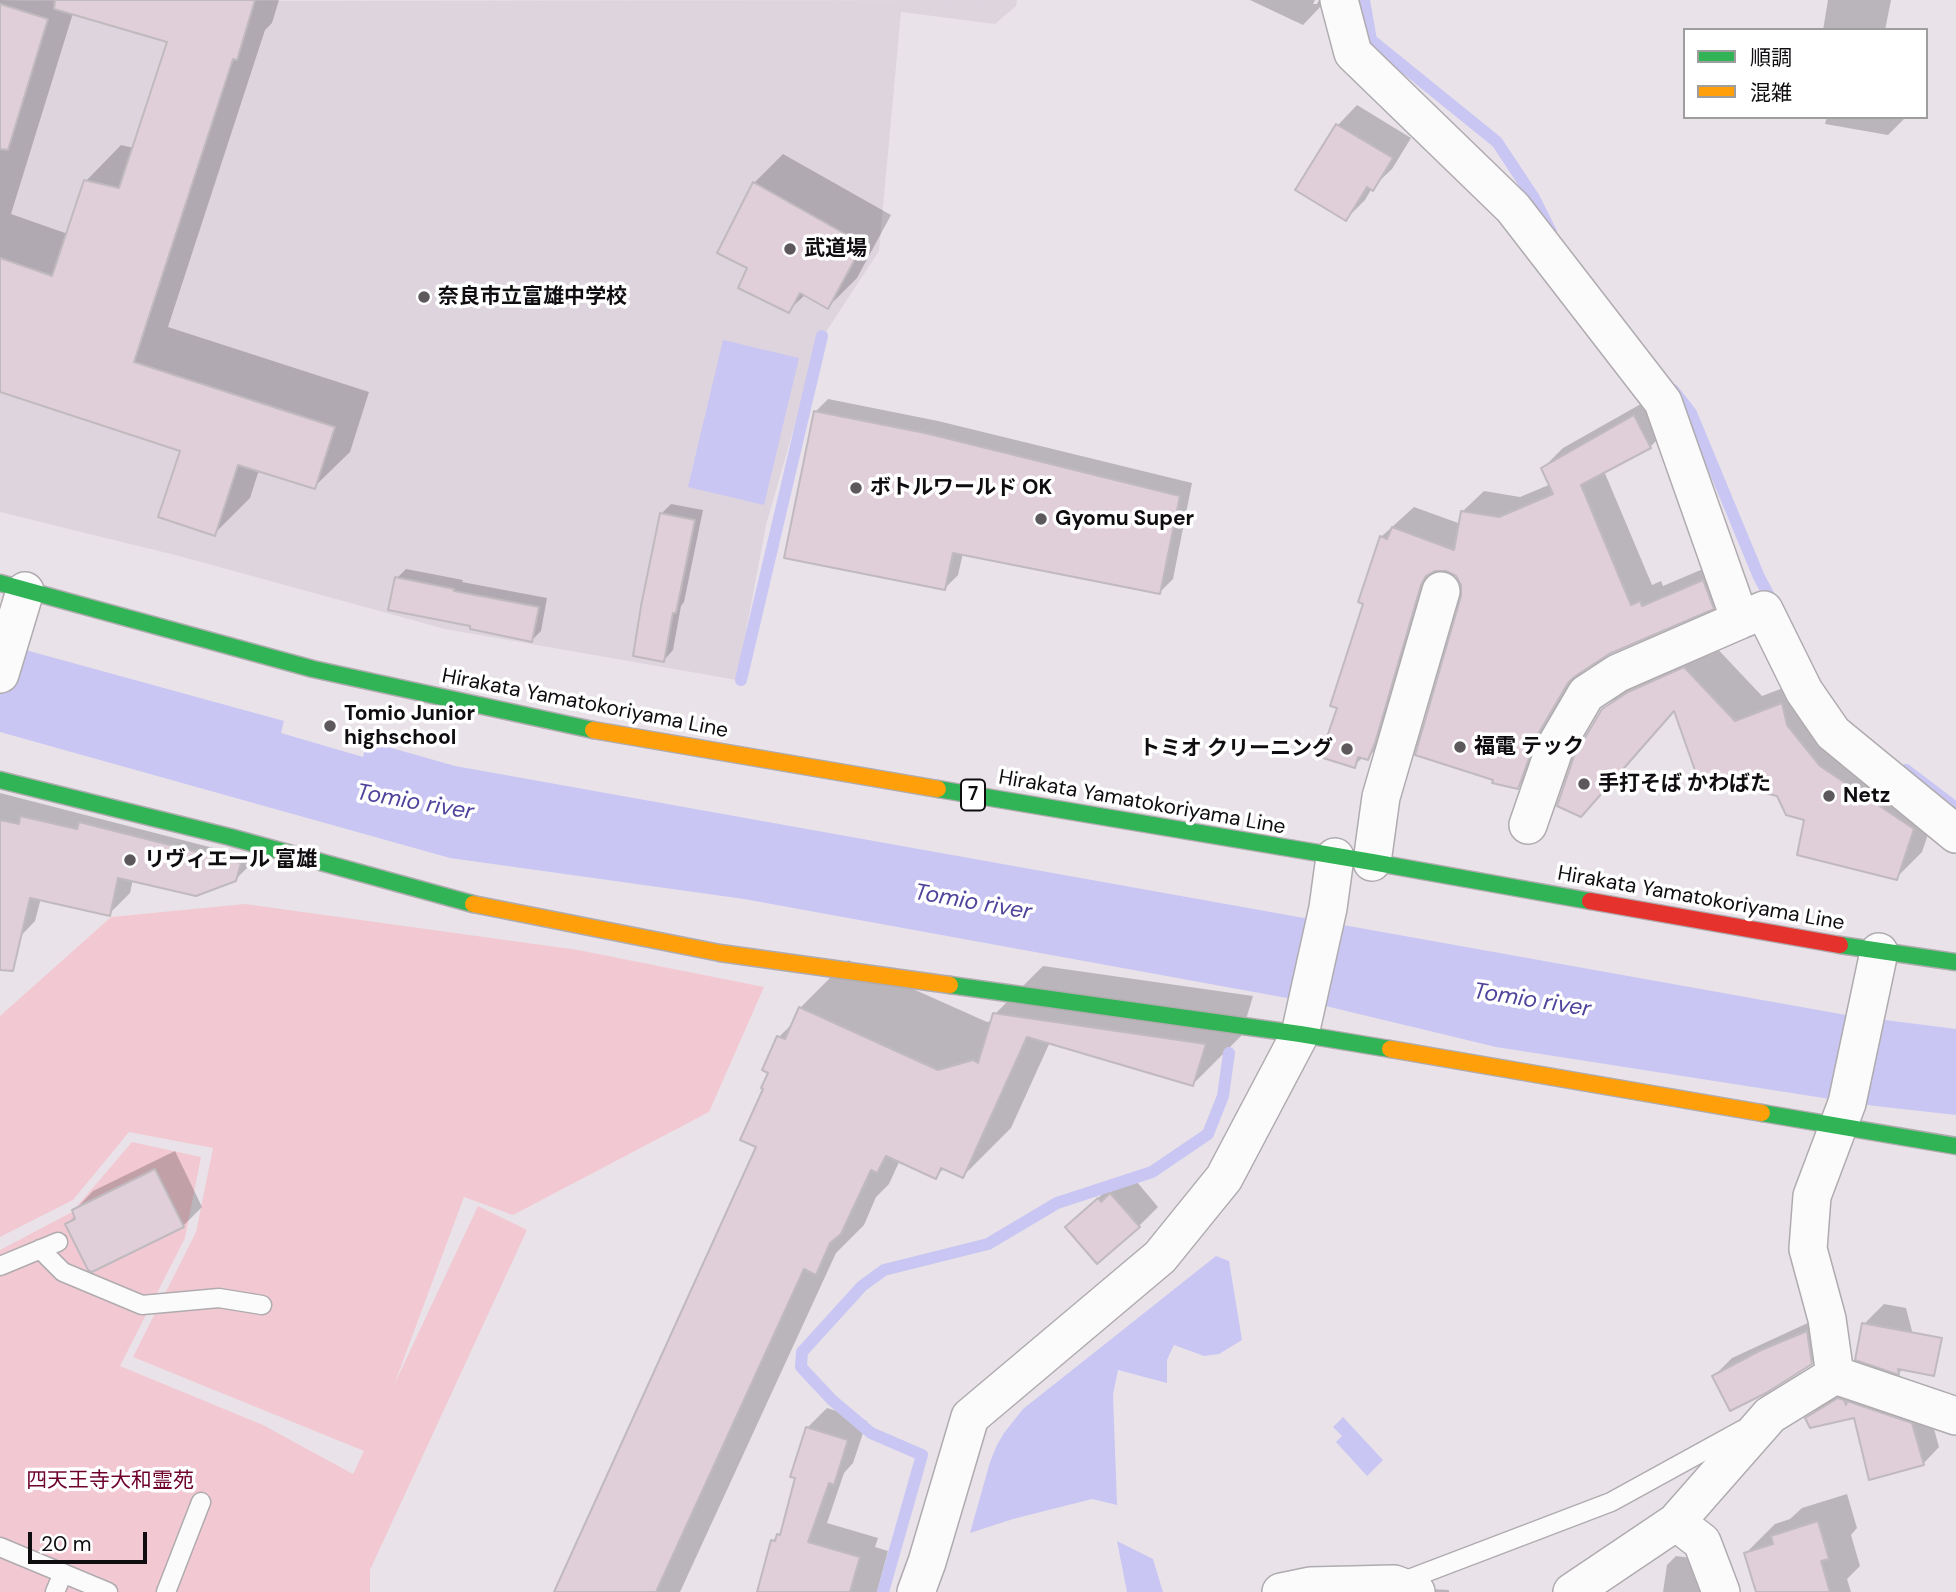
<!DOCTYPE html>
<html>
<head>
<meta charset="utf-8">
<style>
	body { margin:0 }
	#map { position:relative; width:1956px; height:1592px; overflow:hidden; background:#e9e3e9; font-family:"DM Sans","Noto Sans JP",sans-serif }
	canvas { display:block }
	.legend { position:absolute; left:1683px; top:28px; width:245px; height:91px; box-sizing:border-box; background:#fff; border:2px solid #9f9e9f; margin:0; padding:9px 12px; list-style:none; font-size:21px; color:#100d10 }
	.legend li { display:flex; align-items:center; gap:14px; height:35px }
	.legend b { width:35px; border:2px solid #9f9e9f }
	.scale { position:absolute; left:28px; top:1532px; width:119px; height:32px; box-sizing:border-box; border:4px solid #100d10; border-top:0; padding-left:9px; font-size:21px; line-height:24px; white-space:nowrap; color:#100d10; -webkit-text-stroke:5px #fff; paint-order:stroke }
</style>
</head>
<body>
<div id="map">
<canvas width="1956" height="1592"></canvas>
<ul class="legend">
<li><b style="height:9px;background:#30b455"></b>順調</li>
<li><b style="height:9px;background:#ff9f0a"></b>混雑</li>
</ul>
<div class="scale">20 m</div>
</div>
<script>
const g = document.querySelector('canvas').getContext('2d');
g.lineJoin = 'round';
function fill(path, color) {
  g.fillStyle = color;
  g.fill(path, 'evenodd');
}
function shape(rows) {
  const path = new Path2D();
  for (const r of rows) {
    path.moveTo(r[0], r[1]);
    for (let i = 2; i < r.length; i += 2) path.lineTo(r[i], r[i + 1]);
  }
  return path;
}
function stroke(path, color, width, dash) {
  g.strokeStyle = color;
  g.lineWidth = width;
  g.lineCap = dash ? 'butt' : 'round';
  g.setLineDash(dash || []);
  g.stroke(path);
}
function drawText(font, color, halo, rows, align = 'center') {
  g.font = font + ' "DM Sans","Noto Sans JP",sans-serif';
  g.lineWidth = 7;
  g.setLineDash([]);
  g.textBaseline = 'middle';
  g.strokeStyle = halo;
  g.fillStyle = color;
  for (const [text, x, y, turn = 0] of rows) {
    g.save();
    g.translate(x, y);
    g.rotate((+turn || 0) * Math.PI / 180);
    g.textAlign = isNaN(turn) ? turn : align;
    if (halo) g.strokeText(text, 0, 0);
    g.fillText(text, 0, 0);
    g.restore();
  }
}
const built = shape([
	[0,0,20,1,1017,0,1016,6,995,24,901,12,879,251,818,344,766,525,737,680,445,629,179,556,0,512]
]);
const green = shape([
	[245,904,578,950,764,987,709,1112,513,1215,464,1197,394,1385,478,1206,527,1230,370,1570,370,1592,0,1592,0,1250,72,1212,132,1142,201,1157,185,1238,120,1366,263,1425,353,1474,364,1451,133,1357,196,1232,213,1148,129,1132,73,1200,0,1237,0,1016,111,917]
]);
const water = shape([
	[723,340,799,358,764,505,688,487],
	[0,643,284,721,281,733,363,757,367,741,455,766,1846,1015,1956,1029,1956,1115,1875,1106,1496,1047,1309,1002,744,899,450,858,0,732],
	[1216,1256,1229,1261,1242,1340,1219,1354,1204,1356,1174,1345,1167,1360,1167,1383,1118,1370,1113,1394,1117,1505,1092,1499,1013,1519,970,1533,990,1462,997,1445,1004,1433,1023,1409],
	[1343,1417,1383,1460,1367,1476,1336,1442,1342,1436,1333,1427],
	[1117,1541,1153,1559,1163,1592,1127,1592]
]);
const shadow = shape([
	[0,0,279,0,272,23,265,30,168,327,369,392,350,452,314,487,259,470,250,498,214,534,182,450,0,391],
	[74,10,169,41,134,148,121,145,86,181,68,234,11,214],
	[1250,0,1315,0,1313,4,1317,4,1319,0,1325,0,1322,5,1303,25],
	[1828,0,1891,0,1885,30,1823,30],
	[1357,105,1411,138,1392,169,1372,188,1365,200,1346,219,1298,190,1338,125],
	[1827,117,1906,117,1888,135,1825,124],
	[783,154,891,215,857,278,828,307,806,294,788,311,749,267,754,183],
	[1655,396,1671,426,1650,447,1604,471,1652,585,1661,581,1663,586,1724,560,1733,586,1713,607,1609,652,1584,669,1557,714,1538,766,1518,787,1463,596,1463,585,1457,575,1447,569,1439,569,1388,738,1367,758,1363,757,1354,766,1365,603,1381,537,1414,507,1461,524,1463,511,1484,491,1520,497,1551,484,1543,468,1563,448],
	[828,399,938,421,1192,483,1173,579,1160,592,963,553,958,575,945,588,815,412],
	[671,504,703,510,684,602,681,606,673,650,664,660,662,513],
	[406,569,463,580,462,582,547,598,541,631,532,640,472,625,397,578],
	[1711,642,1762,696,1807,679,1812,698,1939,802,1922,852,1896,878,1807,818,1676,710,1607,789,1581,815,1603,710,1630,683],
	[0,793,256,859,235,880,133,879,130,893,109,914,41,898,35,921,15,942,0,939],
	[848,960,987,1022,993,1021,995,1014,1043,966,1253,996,1241,1036,1193,1084,1050,1042,1011,1128,963,1176,945,1168,936,1176,900,1160,889,1184,876,1197,864,1225,836,1253,680,1592,556,1592,758,1146,770,1072,779,1037,795,1021,800,1008],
	[175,1151,202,1207,183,1226,67,1224,76,1215,74,1211,93,1191],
	[1131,1175,1158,1207,1139,1226,1087,1208,1118,1180,1121,1183],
	[1884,1304,1906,1308,1918,1354,1899,1373,1857,1358,1864,1324],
	[1825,1315,1829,1345,1811,1363,1714,1376,1732,1358],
	[1855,1383,1928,1407,1939,1447,1923,1464,1855,1415,1807,1419,1823,1402],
	[827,1408,867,1421,853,1463,844,1473,827,1523,878,1538,875,1547,888,1551,877,1592,759,1592,773,1541,783,1530,807,1428],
	[1847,1494,1857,1528,1851,1535,1860,1566,1847,1579,1851,1592,1758,1592,1746,1553,1775,1524,1790,1519,1802,1508],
	[1676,1556,1698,1559,1702,1591,1701,1592,1663,1592,1667,1565],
	[1325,1583,1449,1590,1449,1592,1315,1592]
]);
const stream = shape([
	[1364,0,1371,40,1497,142,1534,198,1551,232],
	[1673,390,1691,413,1759,577,1775,607],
	[741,680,822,336],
	[1906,770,1956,808],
	[883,1592,922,1455,871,1433,832,1400,801,1367,802,1352,862,1286,884,1270,988,1244,1057,1203,1152,1172,1208,1134,1223,1096,1229,1053]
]);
const building = shape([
	[55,0,255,0,237,60,233,59,134,362,335,427,315,489,238,465,215,536,158,517,180,451,0,392,0,258,52,276,84,180,119,188,167,42,54,9,55,0],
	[0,4,48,19,8,150,0,149,0,4],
	[1336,124,1393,158,1373,191,1367,187,1346,221,1295,190,1336,124],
	[753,182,863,244,828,309,800,293,789,313,738,288,747,268,717,253,753,182],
	[814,411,925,433,1180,496,1160,594,953,553,945,590,784,558,814,411],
	[1634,415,1651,448,1581,485,1631,605,1640,601,1642,606,1703,580,1714,609,1609,654,1574,677,1568,683,1537,736,1518,789,1492,783,1493,780,1415,755,1461,596,1461,585,1456,576,1446,571,1435,571,1426,576,1421,585,1375,743,1368,760,1358,757,1355,768,1320,757,1337,708,1330,706,1363,604,1358,602,1380,536,1387,539,1392,527,1454,550,1461,511,1499,517,1553,494,1541,468,1634,415],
	[660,513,695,520,676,613,673,613,664,662,633,656,641,606,660,513],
	[395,577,454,589,454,591,539,607,532,642,470,629,470,626,388,610,395,577],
	[1684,667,1735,721,1782,703,1787,725,1820,766,1914,829,1897,880,1797,855,1804,820,1786,815,1777,796,1697,776,1674,711,1581,817,1557,806,1574,756,1602,709,1628,692,1684,667],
	[20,816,77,829,79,822,241,863,236,881,196,896,118,878,110,916,30,898,13,971,0,970,0,820,19,824,20,816],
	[799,1007,938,1070,973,1060,978,1063,993,1013,1206,1044,1193,1086,1027,1037,963,1178,941,1168,936,1179,886,1156,877,1173,871,1170,841,1234,830,1243,816,1275,804,1269,656,1592,554,1592,756,1147,740,1140,763,1089,761,1088,768,1073,762,1070,777,1036,785,1039,799,1007],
	[155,1169,184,1227,92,1272,88,1270,65,1224,75,1219,72,1210,155,1169],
	[1110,1193,1140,1227,1097,1264,1065,1227,1098,1198,1101,1202,1110,1193],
	[1862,1323,1942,1338,1934,1376,1898,1369,1899,1375,1855,1360,1862,1323],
	[1807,1331,1812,1364,1766,1393,1730,1411,1712,1376,1761,1350,1807,1331],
	[1838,1398,1844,1400,1846,1405,1847,1401,1912,1423,1924,1465,1869,1480,1854,1418,1810,1428,1805,1418,1838,1398],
	[806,1427,848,1440,834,1485,829,1483,808,1542,860,1557,850,1592,757,1592,771,1540,775,1541,777,1534,780,1535,795,1478,790,1477,806,1427],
	[1818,1521,1829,1559,1821,1561,1830,1592,1756,1592,1744,1553,1773,1544,1771,1536,1818,1521]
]);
const lane = shape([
	[40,1249,63,1272,142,1305,219,1298,262,1305],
	[0,1266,58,1242],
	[0,1547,108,1592],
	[1401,1582,1611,1502,1742,1430],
	[55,1592,63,1573],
	[166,1592,201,1502]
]);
const street = shape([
	[1339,0,1353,53,1513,208,1663,402,1740,620,1764,610,1804,691,1833,733,1956,834],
	[0,674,25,591],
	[1528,825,1555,747,1586,694,1618,673,1740,620],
	[1372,862,1381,797,1441,591],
	[1835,1375,1827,1319,1808,1249,1812,1196,1847,1103,1879,952],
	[1676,1522,1702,1542,1721,1592],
	[916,1592,927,1562,970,1417,1160,1257,1224,1178,1300,1034,1328,908,1335,857],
	[1281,1592,1310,1586,1394,1584,1416,1592],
	[1572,1592,1676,1522,1770,1415,1835,1375,1956,1416]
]);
const fast = shape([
	[0,583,313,669,593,730],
	[0,780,230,837,473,904],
	[938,789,1372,862,1590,901],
	[1840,945,1956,962],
	[950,985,1300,1034,1390,1049],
	[1762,1113,1956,1146]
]);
const slow = shape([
	[593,730,938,789],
	[473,904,720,953,950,985],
	[1390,1049,1762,1113]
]);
const jam = shape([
	[1590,901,1840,945]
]);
const markers = [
	[790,249,7,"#5c585c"],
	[424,297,7,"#5c585c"],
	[856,488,7,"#5c585c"],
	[1041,519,7,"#5c585c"],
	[330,726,7,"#5c585c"],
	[1460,747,7,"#5c585c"],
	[1347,749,7,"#5c585c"],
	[1584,784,7,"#5c585c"],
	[1829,796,7,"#5c585c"],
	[130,860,7,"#5c585c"]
];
const shields = [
	[973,795,24]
];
const shieldNames = [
	["7",973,795]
];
const poiNames = [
	["武道場",804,249],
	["奈良市立富雄中学校",438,297],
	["ボトルワールド OK",870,488],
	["Gyomu Super",1055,519],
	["Tomio Junior",344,714],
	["highschool",344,738],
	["福電 テック",1474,747],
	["トミオ クリーニング",1333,749,"right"],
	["手打そば かわばた",1598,784],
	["Netz",1843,796],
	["リヴィエール 富雄",144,860]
];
const streetNames = [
	["Hirakata Yamatokoriyama Line",585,704,11],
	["Hirakata Yamatokoriyama Line",1142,803,10],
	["Hirakata Yamatokoriyama Line",1701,899,10]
];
const parkNames = [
	["四天王寺大和霊苑",110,1481]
];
const waterNames = [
	["Tomio river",415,803,10],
	["Tomio river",973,903,10],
	["Tomio river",1532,1001,9]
];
fill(built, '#ded4de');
fill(green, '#f2c9d2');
fill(water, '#c9c6f3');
fill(shadow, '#0003');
stroke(stream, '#c9c6f3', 12);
fill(building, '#e0ced9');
stroke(building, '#c0babe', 2);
stroke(lane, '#afabaf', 21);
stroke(street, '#afabaf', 40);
stroke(fast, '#afabaf', 19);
stroke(slow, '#afabaf', 19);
stroke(jam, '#afabaf', 19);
stroke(lane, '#fcfbfc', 18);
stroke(street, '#fcfbfc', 37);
stroke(fast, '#30b455', 16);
stroke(slow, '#ff9f0a', 16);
stroke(jam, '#e5322d', 16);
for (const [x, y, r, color] of markers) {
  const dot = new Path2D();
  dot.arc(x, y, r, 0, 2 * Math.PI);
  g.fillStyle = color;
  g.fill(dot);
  stroke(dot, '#fff', 2.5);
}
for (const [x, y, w] of shields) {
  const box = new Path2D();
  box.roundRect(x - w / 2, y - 15.5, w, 31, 5);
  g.fillStyle = '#fff';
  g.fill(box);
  stroke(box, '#100d10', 2);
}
drawText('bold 19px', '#100d10', null, shieldNames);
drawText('bold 21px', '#100d10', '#fff', poiNames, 'left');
drawText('21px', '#100d10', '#fff', streetNames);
drawText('21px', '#6d012c', '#fff', parkNames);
drawText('italic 23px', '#4e449b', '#fff', waterNames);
</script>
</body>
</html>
